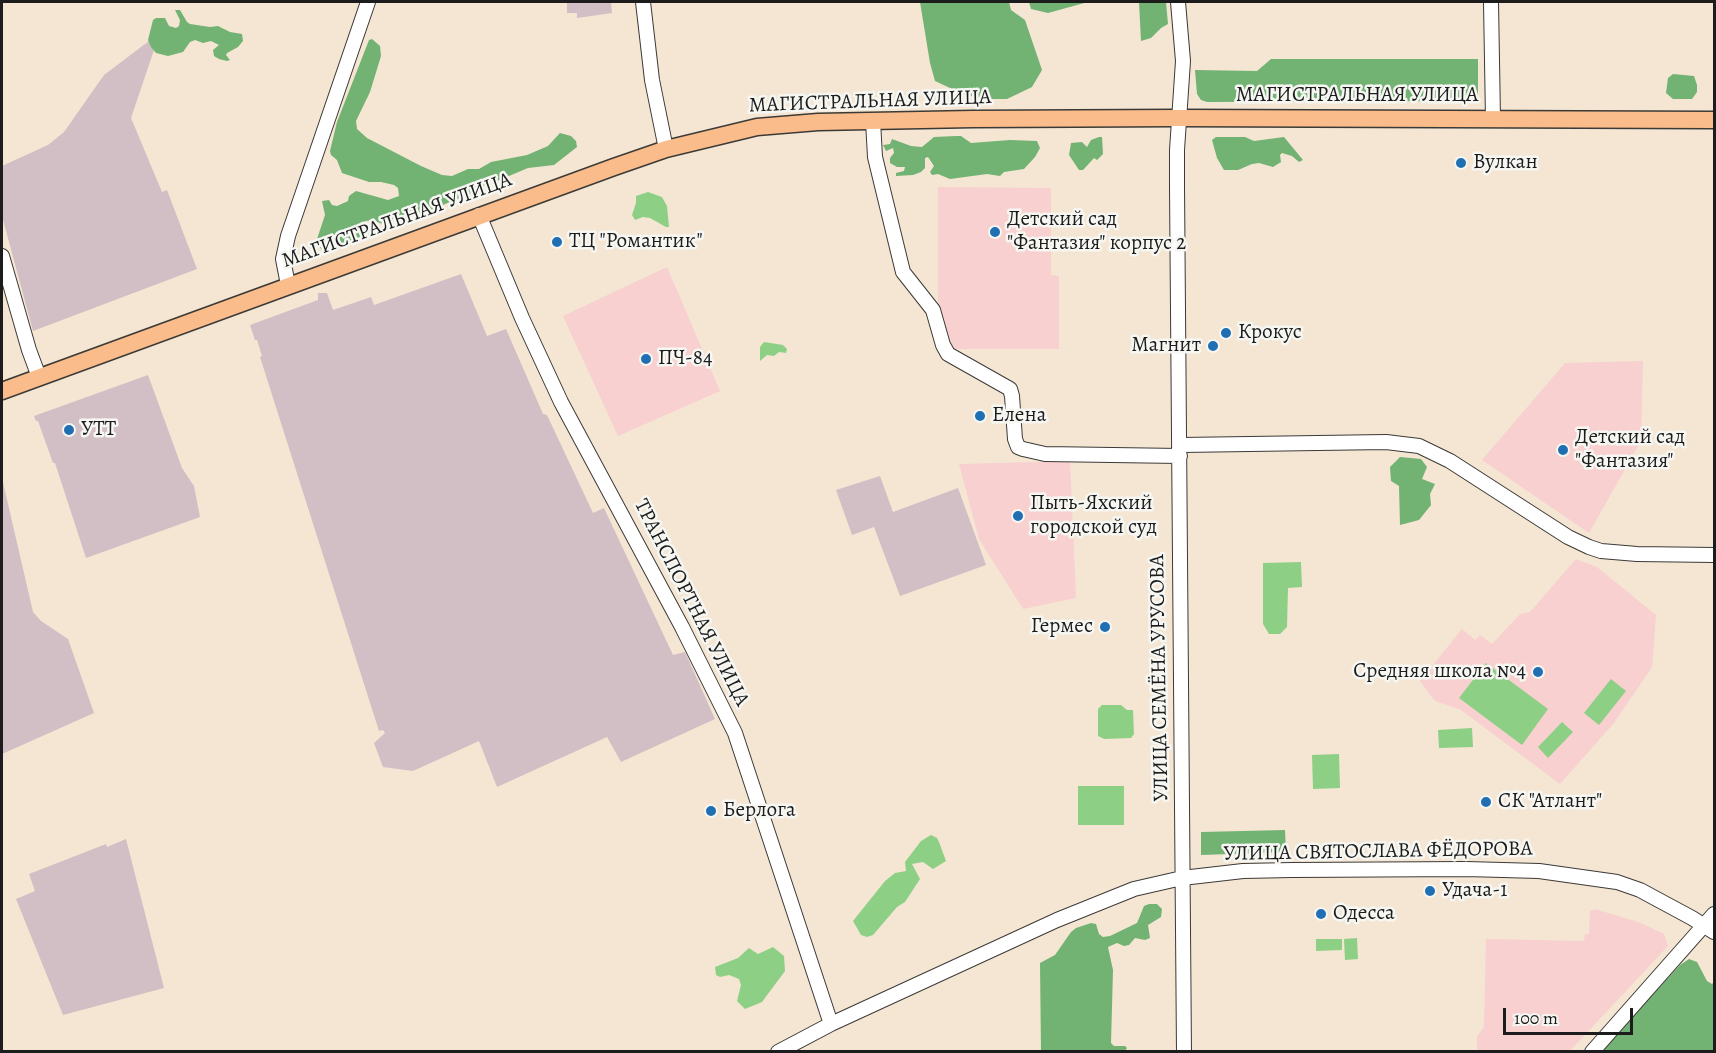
<!DOCTYPE html>
<html>
<head>
<meta charset="utf-8">
<style>
	body { margin:0 }
	#map { position:relative; width:1716px; height:1053px; overflow:hidden; background:#f4e6d3; font-family:Alegreya,serif }
	canvas { display:block }
	.frame { position:absolute; inset:0; border:3px solid #1c1c1c; pointer-events:none }
	.scale { position:absolute; left:1503px; top:1008px; width:130px; height:27px; box-sizing:border-box; border:3px solid #1c1c1c; border-top:0; padding-left:8px; font-size:18px; line-height:21px; white-space:nowrap; color:#1c1c1c; -webkit-text-stroke:4px #f6f6f2; paint-order:stroke }
</style>
</head>
<body>
<div id="map">
<canvas width="1716" height="1053"></canvas>
<div class="frame"></div>
<div class="scale">100 m</div>
</div>
<script>
const g = document.querySelector('canvas').getContext('2d');
g.lineJoin = 'round';
function fill(path, color) {
  g.fillStyle = color;
  g.fill(path, 'evenodd');
}
function shape(rows) {
  const path = new Path2D();
  for (const r of rows) {
    path.moveTo(r[0], r[1]);
    for (let i = 2; i < r.length; i += 2) path.lineTo(r[i], r[i + 1]);
  }
  return path;
}
function stroke(path, color, width, dash) {
  g.strokeStyle = color;
  g.lineWidth = width;
  g.lineCap = dash ? 'butt' : 'round';
  g.setLineDash(dash || []);
  g.stroke(path);
}
function drawText(font, color, halo, rows, align = 'center') {
  g.font = font + ' Alegreya,serif';
  g.lineWidth = 5;
  g.setLineDash([]);
  g.textBaseline = 'middle';
  g.strokeStyle = halo;
  g.fillStyle = color;
  for (const [text, x, y, turn = 0] of rows) {
    g.save();
    g.translate(x, y);
    g.rotate((+turn || 0) * Math.PI / 180);
    g.textAlign = isNaN(turn) ? turn : align;
    if (halo) g.strokeText(text, 0, 0);
    g.fillText(text, 0, 0);
    g.restore();
  }
}
const built = shape([
	[938,187,1051,188,1051,275,1059,276,1059,349,953,349,938,304],
	[667,267,720,391,618,436,563,316],
	[1643,361,1641,441,1589,533,1482,460,1565,363],
	[1070,461,1076,598,1023,609,979,539,959,464],
	[1576,559,1597,567,1656,615,1652,667,1614,723,1560,784,1461,710,1435,701,1420,681,1462,629,1475,640,1480,635,1492,644,1520,614,1530,612],
	[1595,909,1641,923,1664,934,1668,946,1570,1051,1477,1051,1477,1037,1484,1027,1486,939,1584,941,1585,934,1589,934,1590,911]
]);
const industrial = shape([
	[567,2,611,2,612,13,577,18,577,13,567,13],
	[149,41,154,50,131,118,162,192,167,190,197,269,33,331,2,216,2,166,48,145,64,132,104,75],
	[461,274,487,336,506,329,543,414,547,415,593,513,604,508,673,655,685,652,715,719,621,762,607,737,497,787,479,741,413,771,383,767,374,743,385,733,383,730,379,731,260,357,262,356,257,340,255,340,250,325,318,300,318,293,327,293,333,310,371,297,374,305],
	[148,375,182,468,194,486,200,517,86,558,55,463,53,463,38,421,36,421,34,416],
	[880,476,893,512,958,488,986,565,900,596,874,527,852,535,836,490],
	[2,478,33,612,41,621,68,639,94,713,2,754],
	[126,839,164,988,63,1015,16,899,35,891,29,874,106,844,107,847]
]);
const green = shape([
	[648,192,662,197,667,206,669,227,666,227,650,218,643,217,635,220,632,215,636,203,636,196],
	[764,342,783,345,787,349,786,353,779,352,774,356,767,355,760,361,760,347],
	[1301,562,1302,587,1288,588,1287,627,1280,634,1269,634,1263,624,1263,563],
	[1486,663,1548,709,1522,745,1459,698],
	[1611,679,1626,691,1599,725,1584,713],
	[1102,705,1121,705,1127,710,1133,710,1134,734,1131,738,1104,739,1098,736,1098,709],
	[1562,722,1573,732,1548,758,1538,747],
	[1472,728,1473,747,1439,748,1438,730],
	[1339,754,1340,788,1313,789,1312,755],
	[1078,786,1124,786,1124,825,1078,825],
	[931,835,937,838,939,842,946,861,933,869,923,862,912,864,920,879,905,902,897,907,873,935,867,937,861,935,853,921,885,881,895,873,906,871,905,862,921,841],
	[1357,938,1358,959,1345,960,1344,939],
	[1316,939,1342,939,1342,950,1316,951],
	[773,947,784,956,785,971,762,1002,745,1009,737,1001,741,985,739,979,729,975,720,977,716,975,715,967,738,958,749,948,758,954]
]);
const forest = shape([
	[920,2,1009,2,1011,10,1025,20,1042,70,1032,87,1007,99,989,99,965,95,935,81,930,63],
	[1029,2,1088,2,1048,13,1031,9],
	[1139,2,1166,2,1168,24,1161,28,1151,38,1141,41],
	[175,10,180,10,187,22,190,24,210,27,218,26,230,32,242,34,243,41,238,47,227,53,226,55,230,60,227,61,219,59,214,56,213,50,219,45,211,41,203,43,195,40,190,42,183,52,168,56,156,53,151,47,148,40,153,20,156,18,165,18,169,26,176,28,179,26,180,20],
	[372,39,380,46,381,56,370,92,356,121,357,129,367,138,421,166,442,175,452,176,468,169,479,169,491,162,527,155,548,146,560,133,571,136,576,141,577,147,554,165,528,168,497,181,495,180,486,183,483,188,424,213,402,215,383,224,371,220,361,222,359,225,360,228,372,224,379,227,373,232,325,251,322,250,316,242,325,215,322,201,329,200,332,205,337,206,348,201,349,196,356,191,388,200,399,196,398,188,394,185,381,182,369,182,342,173,337,160,331,155,330,151,337,122,369,40],
	[1271,59,1478,59,1478,101,1207,102,1201,100,1197,94,1195,70,1257,71],
	[1673,74,1694,76,1697,85,1697,92,1692,99,1673,99,1666,93,1668,78],
	[956,136,961,136,971,143,1010,140,1037,141,1040,148,1035,157,1024,169,1004,172,1000,176,987,174,950,179,938,174,932,175,930,172,934,166,928,157,925,158,925,168,921,172,913,175,896,176,896,173,904,171,905,167,897,167,890,163,890,158,894,153,893,148,886,151,883,145,890,144,892,139,911,146,922,147,934,137],
	[1099,137,1102,137,1103,154,1097,160,1094,158,1083,170,1079,170,1069,155,1071,143,1082,142,1087,147,1091,140],
	[1216,137,1245,137,1254,141,1284,137,1303,160,1299,162,1292,156,1282,153,1280,155,1281,162,1273,167,1259,163,1252,164,1238,170,1224,170,1217,158,1212,140],
	[1400,457,1421,459,1427,467,1422,479,1435,484,1430,494,1431,505,1419,520,1400,525,1399,486,1391,481,1390,467],
	[1285,830,1286,852,1201,855,1201,832],
	[1149,904,1157,904,1162,909,1161,917,1148,925,1150,938,1145,940,1135,938,1129,945,1124,946,1117,943,1108,947,1113,970,1111,1043,1114,1046,1125,1046,1127,1048,1125,1051,1041,1051,1040,963,1055,955,1071,932,1076,928,1091,923,1096,924,1099,934,1103,937,1110,936,1137,923,1144,906],
	[1689,959,1697,962,1707,981,1712,984,1714,982,1714,1051,1600,1052,1680,965]
]);
const minor = shape([
	[643,2,652,80,666,149],
	[1178,2,1183,61,1177,150,1177,187,1184,1052],
	[1491,2,1493,119],
	[873,121,875,157,903,272,933,310,943,345,948,354,1010,389,1012,396,1015,439,1018,447,1023,449,1045,454,1180,456],
	[479,215,522,318,561,402,682,627,735,733,831,1024],
	[2,256,29,350,39,377],
	[288,285,283,259,288,236,368,2],
	[1181,445,1386,442,1419,446,1450,461,1568,537,1589,547,1601,551,1637,554,1714,555],
	[778,1052,831,1024,1057,920,1134,889,1182,878,1243,871,1292,870,1466,869,1539,871,1617,882,1640,890,1692,918,1714,932],
	[1592,1052,1714,914]
]);
const major = shape([
	[2,391,614,167,666,149,757,127,818,122,973,119,1179,118,1714,120]
]);
const markers = [
	[1461,163,6,"#1f6fb2"],
	[995,232,6,"#1f6fb2"],
	[557,242,6,"#1f6fb2"],
	[1226,333,6,"#1f6fb2"],
	[1213,346,6,"#1f6fb2"],
	[646,359,6,"#1f6fb2"],
	[980,416,6,"#1f6fb2"],
	[69,430,6,"#1f6fb2"],
	[1563,450,6,"#1f6fb2"],
	[1018,516,6,"#1f6fb2"],
	[1105,627,6,"#1f6fb2"],
	[1538,672,6,"#1f6fb2"],
	[1486,802,6,"#1f6fb2"],
	[711,811,6,"#1f6fb2"],
	[1430,891,6,"#1f6fb2"],
	[1321,914,6,"#1f6fb2"]
];
const streetNames = [
	["МАГИСТРАЛЬНАЯ УЛИЦА",1357,96],
	["МАГИСТРАЛЬНАЯ УЛИЦА",870,102,-2],
	["МАГИСТРАЛЬНАЯ УЛИЦА",397,221,-20],
	["ТРАНСПОРТНАЯ УЛИЦА",691,603,63],
	["УЛИЦА СЕМЁНА УРУСОВА",1160,678,-91],
	["УЛИЦА СВЯТОСЛАВА ФЁДОРОВА",1378,852,-1]
];
const poiNames = [
	["Вулкан",1473,163],
	["Детский сад",1007,220],
	["\"Фантазия\" корпус 2",1007,244],
	["ТЦ \"Романтик\"",569,242],
	["Крокус",1238,333],
	["Магнит",1201,346,"right"],
	["ПЧ-84",658,359],
	["Елена",992,416],
	["УТТ",81,430],
	["Детский сад",1575,438],
	["\"Фантазия\"",1575,462],
	["Пыть-Яхский",1030,504],
	["городской суд",1030,528],
	["Гермес",1093,627,"right"],
	["Средняя школа №4",1526,672,"right"],
	["СК \"Атлант\"",1498,802],
	["Берлога",723,811],
	["Удача-1",1442,891],
	["Одесса",1333,914]
];
fill(built, '#f7d0cf');
fill(industrial, '#d2bec5');
fill(green, '#8ecf86');
fill(forest, '#72b273');
stroke(minor, '#3c3a37', 16);
stroke(major, '#3c3a37', 19);
stroke(minor, '#fff', 14);
stroke(major, '#f9bc8a', 16);
for (const [x, y, r, color] of markers) {
  const dot = new Path2D();
  dot.arc(x, y, r, 0, 2 * Math.PI);
  g.fillStyle = color;
  g.fill(dot);
  stroke(dot, '#f6f6f2', 2);
}
drawText('21px', '#1c1c1c', '#f6f6f2', streetNames);
drawText('21px', '#1c1c1c', '#f6f6f2', poiNames, 'left');
</script>
</body>
</html>
